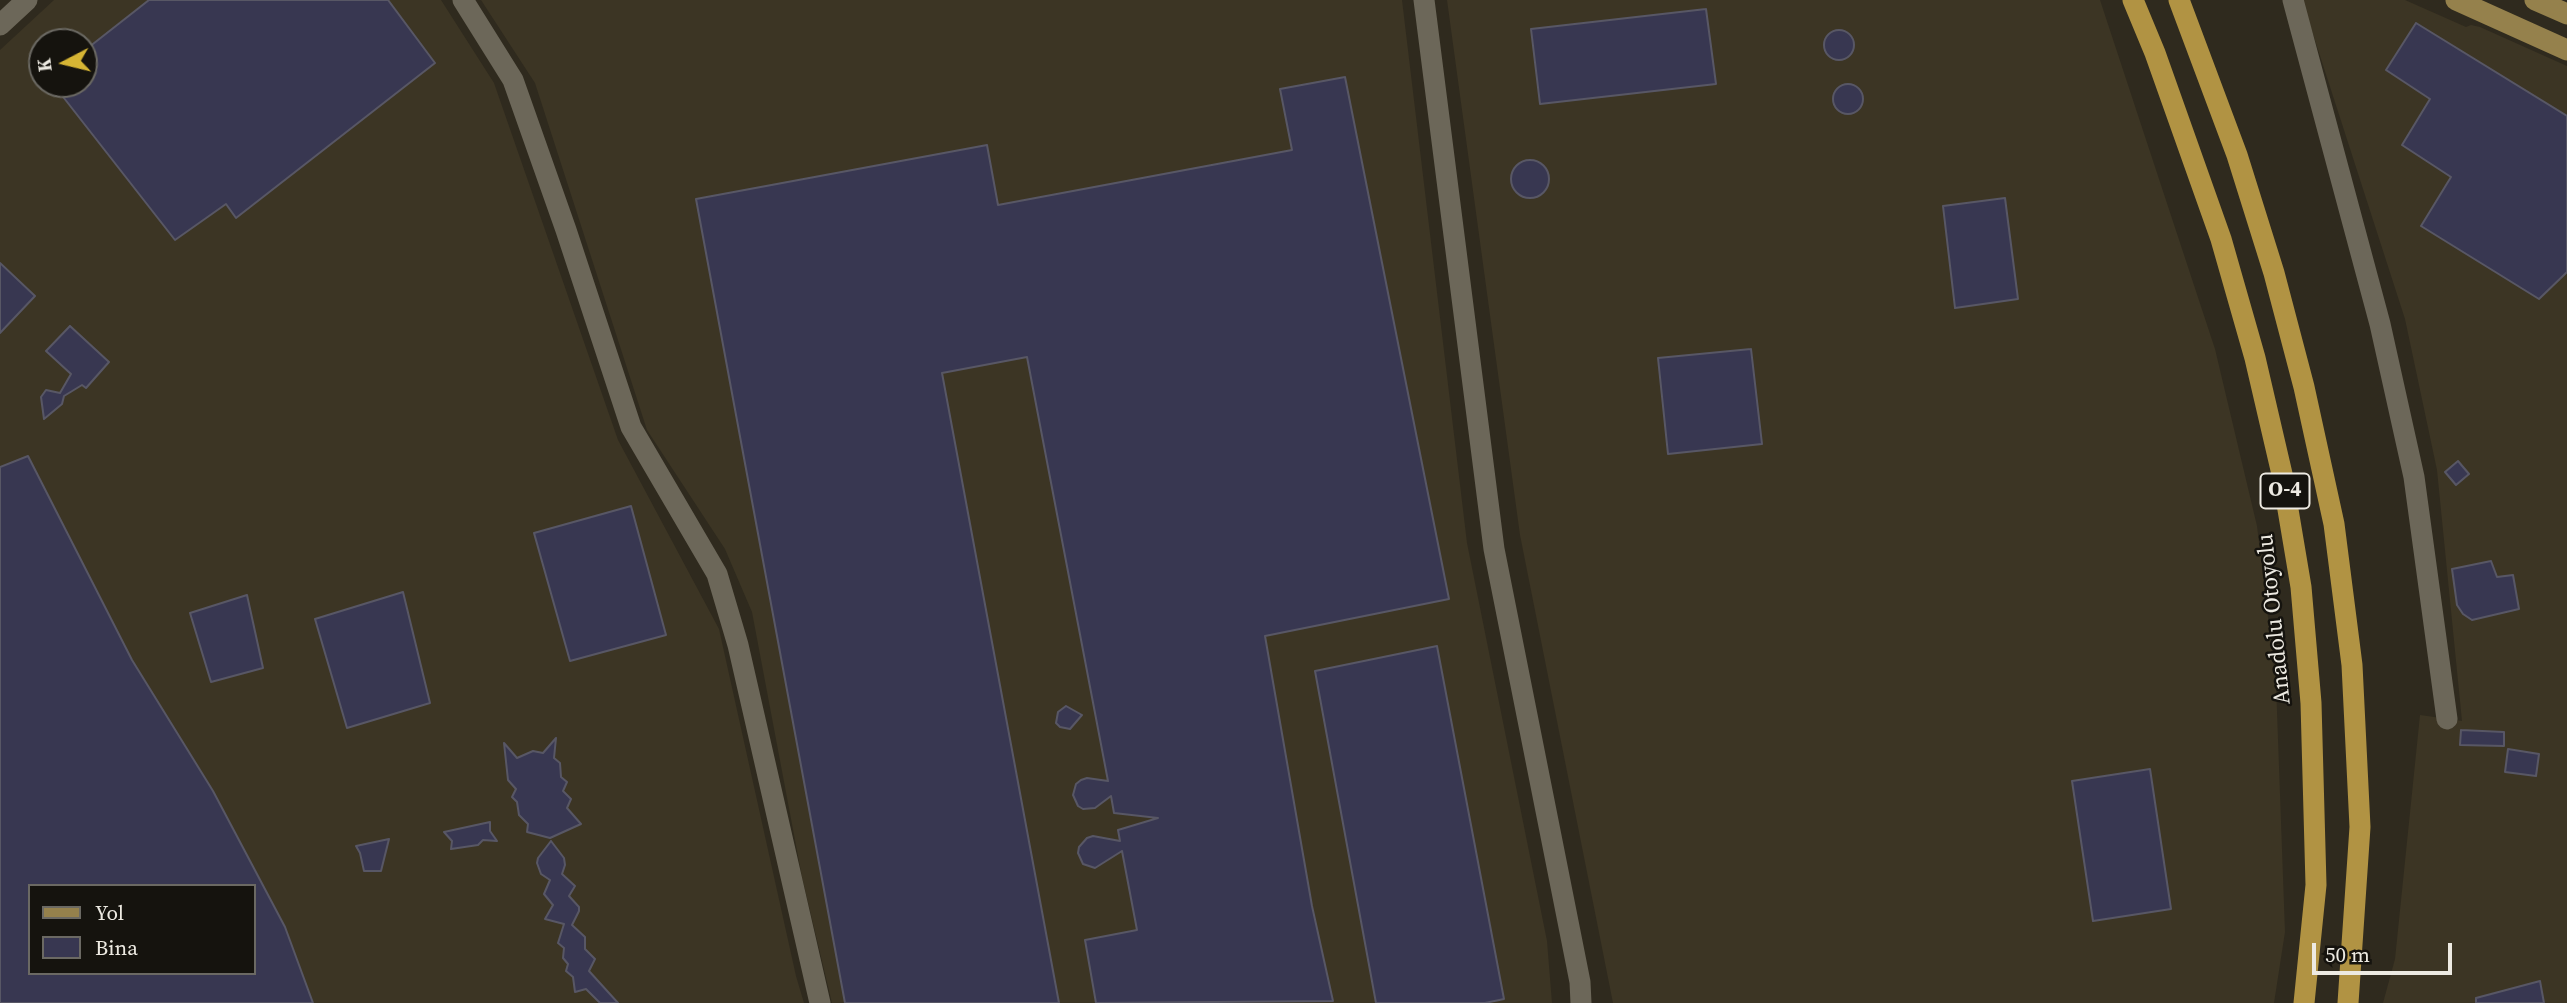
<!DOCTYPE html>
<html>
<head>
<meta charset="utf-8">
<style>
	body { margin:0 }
	#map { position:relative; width:2567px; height:1003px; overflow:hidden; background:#2f2a1e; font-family:"Source Serif 4",serif }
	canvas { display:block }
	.legend { position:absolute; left:28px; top:884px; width:228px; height:91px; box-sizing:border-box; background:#15130e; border:2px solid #6b6963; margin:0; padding:9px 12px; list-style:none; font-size:21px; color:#edeae2 }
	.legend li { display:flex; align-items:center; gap:14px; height:35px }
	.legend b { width:35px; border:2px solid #6b6963 }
	.north { position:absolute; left:28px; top:28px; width:70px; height:70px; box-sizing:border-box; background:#15130e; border:2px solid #6b6963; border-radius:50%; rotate:263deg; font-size:19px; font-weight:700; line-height:28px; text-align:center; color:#edeae2 }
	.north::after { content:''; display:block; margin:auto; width:24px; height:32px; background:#d6b534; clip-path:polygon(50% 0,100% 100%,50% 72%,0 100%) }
	.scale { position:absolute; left:2312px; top:943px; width:140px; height:32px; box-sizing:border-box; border:4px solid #edeae2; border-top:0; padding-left:9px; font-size:21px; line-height:24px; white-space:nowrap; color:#edeae2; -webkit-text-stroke:5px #15130e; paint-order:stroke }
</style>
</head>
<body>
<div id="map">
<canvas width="2567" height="1003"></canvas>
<ul class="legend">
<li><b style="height:9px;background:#95814c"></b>Yol</li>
<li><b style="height:19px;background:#383751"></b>Bina</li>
</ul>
<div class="north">K</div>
<div class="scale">50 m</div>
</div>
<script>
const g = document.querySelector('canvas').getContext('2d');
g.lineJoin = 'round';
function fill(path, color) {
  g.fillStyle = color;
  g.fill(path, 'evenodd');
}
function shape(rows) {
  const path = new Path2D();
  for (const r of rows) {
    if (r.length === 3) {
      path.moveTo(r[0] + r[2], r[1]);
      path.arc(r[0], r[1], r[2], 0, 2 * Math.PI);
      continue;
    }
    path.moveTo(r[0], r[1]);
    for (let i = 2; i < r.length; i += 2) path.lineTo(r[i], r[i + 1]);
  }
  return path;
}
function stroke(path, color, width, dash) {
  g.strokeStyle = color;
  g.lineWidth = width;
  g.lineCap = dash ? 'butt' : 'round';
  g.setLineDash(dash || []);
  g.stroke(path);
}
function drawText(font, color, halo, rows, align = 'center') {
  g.font = font + ' "Source Serif 4",serif';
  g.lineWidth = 5;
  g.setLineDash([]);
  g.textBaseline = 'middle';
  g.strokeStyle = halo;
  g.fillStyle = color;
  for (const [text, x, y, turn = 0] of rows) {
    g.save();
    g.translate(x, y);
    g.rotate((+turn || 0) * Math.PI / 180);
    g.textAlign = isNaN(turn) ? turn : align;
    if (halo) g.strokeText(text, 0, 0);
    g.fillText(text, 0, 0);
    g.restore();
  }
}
const industrial = shape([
	[54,0,441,0,494,83,618,440,719,629,796,976,804,1003,0,1003,0,50],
	[42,42,84,42,84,84,42,84],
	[30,886,254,886,254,973,30,973],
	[481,0,1402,0,1467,543,1547,941,1552,1003,832,1003,802,877,752,612,725,549,647,430,535,83],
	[1447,0,2100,0,2215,349,2257,526,2276,684,2285,932,2274,1003,1613,1003,1520,535],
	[2302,0,2405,0,2466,27,2471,25,2480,27,2567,66,2567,1003,2383,1003,2395,959,2420,715,2462,721,2437,470,2405,319]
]);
const building = shape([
	[149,0,388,0,435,63,236,218,226,204,175,240,53,84,84,84,84,51,149,0],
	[1706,9,1716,84,1540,104,1531,29,1706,9],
	[2416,23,2567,116,2567,272,2539,299,2421,226,2451,177,2402,145,2430,99,2386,70,2416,23],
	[1839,45,15],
	[1345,77,1449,599,1265,636,1312,906,1333,1001,1096,1003,1085,940,1137,930,1122,851,1095,868,1083,864,1078,853,1079,847,1087,838,1093,836,1120,841,1118,830,1158,818,1114,813,1111,796,1095,808,1083,809,1078,806,1073,795,1076,784,1081,780,1087,778,1108,781,1027,357,942,373,1059,1003,845,1003,696,199,987,145,998,205,1292,150,1280,89,1345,77],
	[1848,99,15],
	[1530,179,19],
	[2005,198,2018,299,1955,308,1943,206,2005,198],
	[0,263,35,296,0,333,0,263],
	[70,326,109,362,86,388,82,385,64,396,62,404,44,419,41,397,46,390,60,393,71,374,46,351,70,326],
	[1751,349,1762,444,1668,454,1658,358,1751,349],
	[28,456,132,660,213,791,285,927,313,1003,0,1003,0,467,28,456],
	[30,886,254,886,254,973,30,973,30,886],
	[2458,461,2469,474,2456,485,2445,472,2458,461],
	[631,506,666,635,570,661,534,533,631,506],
	[2491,561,2497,577,2513,575,2519,609,2472,620,2463,614,2457,605,2452,569,2491,561],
	[403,592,430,703,347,728,315,619,403,592],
	[247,595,263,668,211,682,190,613,247,595],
	[1437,646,1504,999,1485,1003,1376,1003,1315,671,1437,646],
	[1066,706,1082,715,1070,729,1060,727,1056,723,1058,712,1066,706],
	[2461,730,2504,732,2504,746,2460,745,2461,730],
	[556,738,554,758,560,763,561,777,567,782,563,791,571,799,567,808,581,824,550,838,527,832,528,824,519,815,517,802,512,797,516,789,508,780,504,743,517,758,533,751,543,753,556,738],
	[2508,749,2539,754,2536,776,2505,772,2508,749],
	[2150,769,2171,909,2093,921,2072,781,2150,769],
	[490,822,490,831,497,841,483,840,478,845,451,849,452,841,444,832,490,822],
	[389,839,381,871,364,871,360,853,356,846,389,839],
	[551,841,564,858,565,865,562,874,575,886,569,896,579,907,579,911,572,925,585,937,585,949,595,959,589,971,618,1003,600,1003,586,989,575,992,573,977,566,971,568,964,563,958,564,948,558,943,564,924,545,919,553,905,544,894,550,880,541,874,537,863,538,858,551,841],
	[2540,981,2544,1003,2476,1003,2476,998,2540,981]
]);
const minor = shape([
	[463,0,513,80,566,230,631,427,717,574,738,645,820,1003],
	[1424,0,1494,549,1580,982,1581,1003],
	[2293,0,2380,324,2414,477,2447,719],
	[0,25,27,0]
]);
const major = shape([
	[2456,0,2567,50],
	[2535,0,2567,14]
]);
const highway = shape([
	[2133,0,2155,53,2221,239,2255,358,2282,474,2301,587,2311,703,2316,885,2304,1003],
	[2179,0,2237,155,2274,273,2304,387,2334,524,2352,665,2360,827,2348,1003]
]);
const shields = [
	[2285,491,49]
];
const shieldNames = [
	["O-4",2285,491]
];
const streetNames = [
	["Anadolu Otoyolu",2275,619,-96]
];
fill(industrial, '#3c3524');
fill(building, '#383751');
stroke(building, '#585765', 2);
stroke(minor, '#6c6759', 21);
stroke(major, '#95814c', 21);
stroke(highway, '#b19343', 21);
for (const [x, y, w] of shields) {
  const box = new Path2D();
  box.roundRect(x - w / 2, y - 17.5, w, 35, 5);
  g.fillStyle = '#15130e';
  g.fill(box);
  stroke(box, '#edeae2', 2);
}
drawText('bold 21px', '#edeae2', null, shieldNames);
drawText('23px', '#edeae2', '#15130e', streetNames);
</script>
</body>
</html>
